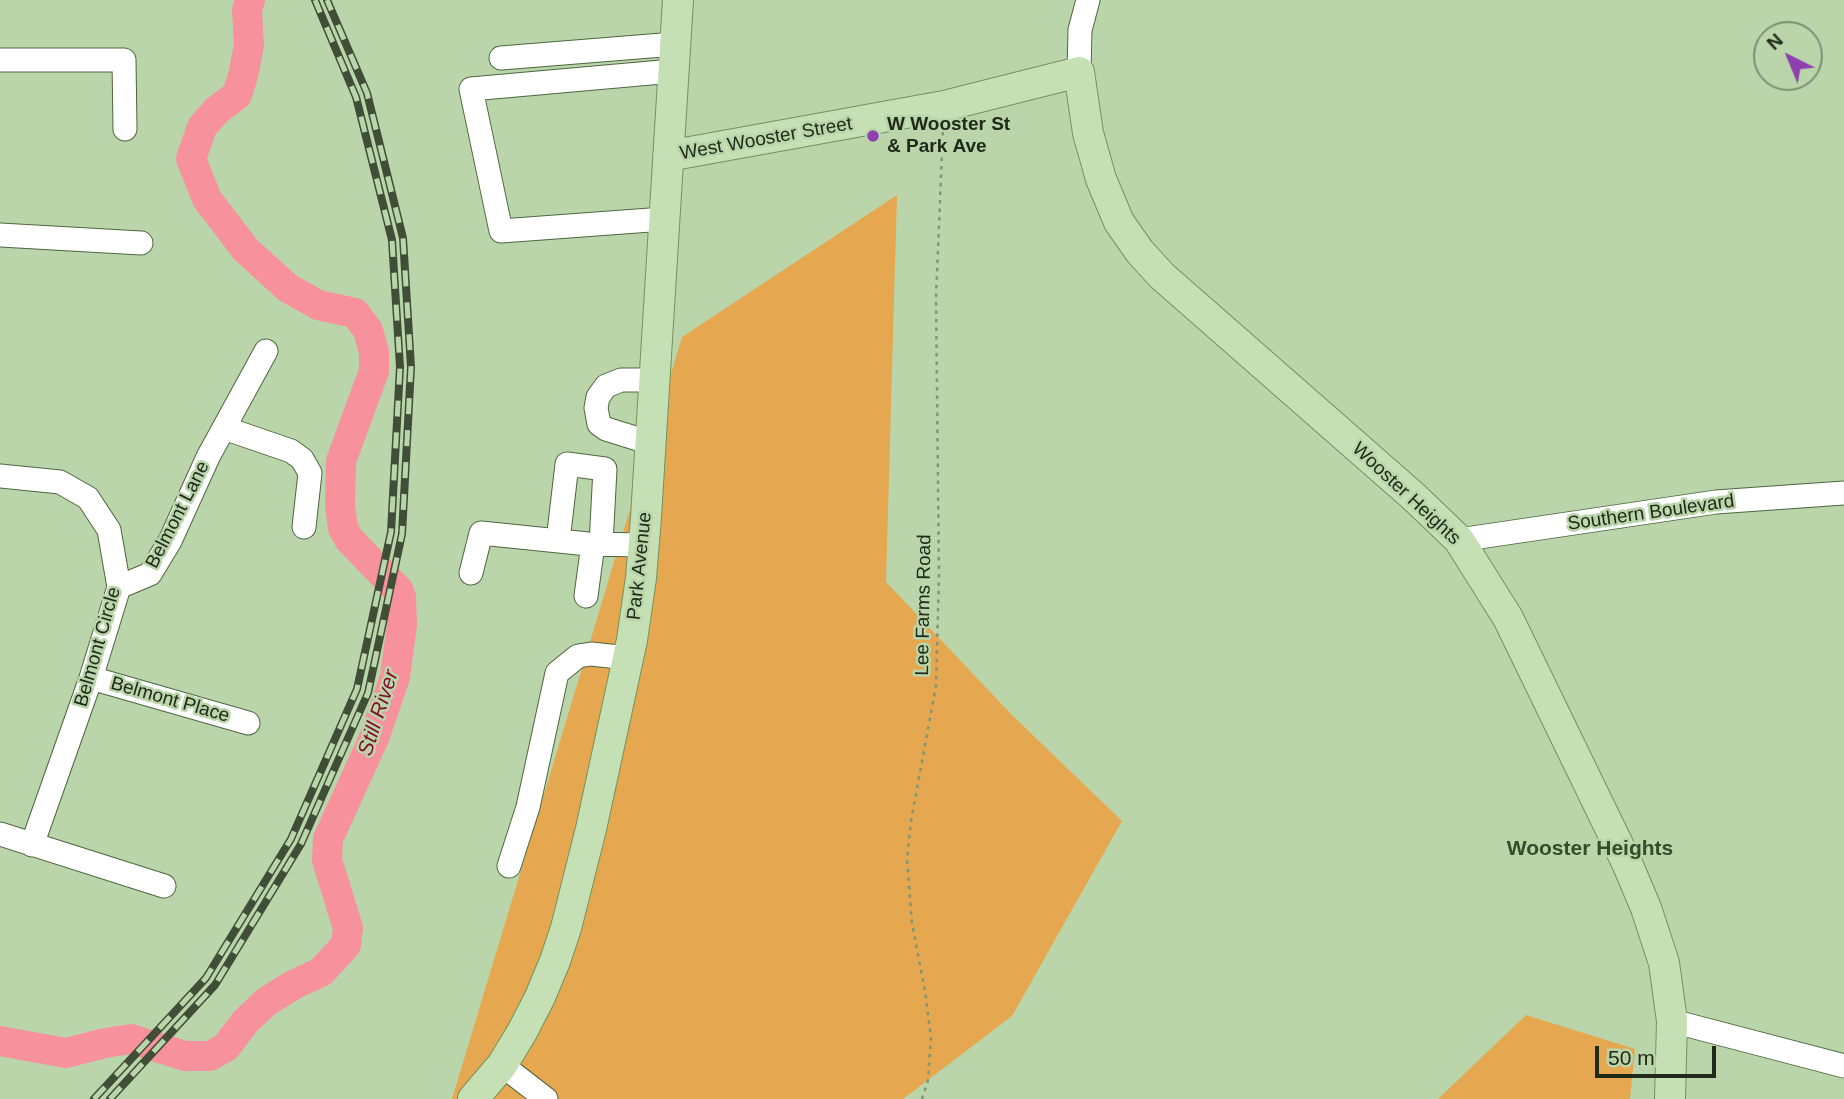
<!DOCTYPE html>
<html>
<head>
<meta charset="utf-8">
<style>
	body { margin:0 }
	#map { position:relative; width:1844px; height:1099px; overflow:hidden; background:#bad5aa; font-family:Arial,sans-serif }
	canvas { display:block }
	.north { position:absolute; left:1753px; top:21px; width:70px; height:70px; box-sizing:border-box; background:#bad5aa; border:2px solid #7c9170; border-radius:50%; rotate:317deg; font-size:19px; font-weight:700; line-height:28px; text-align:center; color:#202a19 }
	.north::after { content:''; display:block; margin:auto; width:24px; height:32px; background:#8e40b1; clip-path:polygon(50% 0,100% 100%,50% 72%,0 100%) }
	.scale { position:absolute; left:1595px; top:1046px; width:121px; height:32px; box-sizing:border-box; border:4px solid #202a19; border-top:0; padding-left:9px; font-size:21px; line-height:24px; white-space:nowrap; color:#202a19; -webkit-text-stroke:5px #bad5aa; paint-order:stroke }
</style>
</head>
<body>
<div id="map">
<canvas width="1844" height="1099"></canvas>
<div class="north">N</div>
<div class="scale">50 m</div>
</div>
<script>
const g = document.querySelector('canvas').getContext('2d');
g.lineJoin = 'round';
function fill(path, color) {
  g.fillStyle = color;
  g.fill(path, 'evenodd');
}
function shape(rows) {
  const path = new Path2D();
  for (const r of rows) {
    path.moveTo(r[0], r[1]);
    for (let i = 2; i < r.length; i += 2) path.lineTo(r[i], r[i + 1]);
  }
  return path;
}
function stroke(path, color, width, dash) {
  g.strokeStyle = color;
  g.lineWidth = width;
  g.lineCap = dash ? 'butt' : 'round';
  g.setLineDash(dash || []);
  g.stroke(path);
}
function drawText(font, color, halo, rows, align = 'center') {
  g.font = font + ' Arial,sans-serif';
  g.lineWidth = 5;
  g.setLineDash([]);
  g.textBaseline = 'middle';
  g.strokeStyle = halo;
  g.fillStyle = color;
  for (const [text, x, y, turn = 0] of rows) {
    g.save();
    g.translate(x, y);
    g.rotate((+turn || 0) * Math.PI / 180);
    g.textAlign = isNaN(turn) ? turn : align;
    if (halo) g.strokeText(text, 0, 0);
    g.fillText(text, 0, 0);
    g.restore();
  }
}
const green = shape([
	[897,195,886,582,1011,714,1122,821,1012,1016,903,1099,452,1099,682,337],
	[1526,1015,1635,1049,1630,1099,1438,1099]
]);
const river = shape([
	[0,1041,66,1053,105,1043,131,1039,185,1056,210,1056,226,1047,245,1022,266,1002,293,985,321,972,346,945,348,928,327,860,328,839,374,738,395,677,402,625,401,597,399,591,349,539,343,528,340,506,341,461,374,371,374,352,368,330,355,313,318,305,288,288,246,250,207,199,191,159,202,127,217,110,237,95,243,76,249,45,247,10,250,0]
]);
const path = shape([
	[922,1099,928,1080,931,1038,925,991,912,923,907,860,911,821,936,686,939,575,936,298,943,128]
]);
const minor = shape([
	[501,58,675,44],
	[0,60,124,60,125,129],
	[1079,72,1080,30,1088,0],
	[664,219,501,231,471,89,673,71],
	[0,235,141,243],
	[224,428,291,451,302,459,310,473,304,527],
	[651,443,606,429,599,424,596,408,598,397,606,386,621,380,654,380],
	[0,476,60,482,88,498,109,530,119,587,91,678,32,845],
	[1459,540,1716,502,1844,493],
	[558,541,567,464,605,469,601,544],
	[471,573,481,533,588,544,644,545],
	[119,587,150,574,170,541,208,457,266,351],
	[586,596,593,544],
	[91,678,248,723],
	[0,834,164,886],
	[509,866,528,807,557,673,578,656,591,654,628,658],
	[1672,1021,1844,1066],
	[502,1065,546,1099]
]);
const major = shape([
	[668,156,944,106,1079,72,1088,133,1101,179,1119,222,1140,252,1162,276,1413,496,1459,540,1508,618,1627,863,1646,908,1664,963,1672,1021,1670,1099],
	[473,1099,502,1065,522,1032,540,997,555,961,566,928,591,829,632,640,641,578,646,517,678,0]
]);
const rail = shape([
	[94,1099,206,978,291,839,357,689,391,532,400,367,392,240,356,97,315,0],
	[110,1099,215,985,301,844,368,693,402,534,411,367,403,238,367,93,327,0]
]);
const markers = [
	[873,136,7,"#8e40b1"]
];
const poiNames = [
	["W Wooster St",887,125],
	["& Park Ave",887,147]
];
const streetNames = [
	["West Wooster Street",766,139,-10],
	["Wooster Heights",1406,494,43],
	["Southern Boulevard",1651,513,-8],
	["Belmont Lane",178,515,-63],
	["Park Avenue",640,566,-84],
	["Lee Farms Road",924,605,-89],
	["Belmont Circle",98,647,-74],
	["Belmont Place",170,700,16]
];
const waterNames = [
	["Still River",379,713,-72]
];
const neighbourhoodNames = [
	["Wooster Heights",1590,849]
];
fill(green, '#e5a850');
stroke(river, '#f7919c', 30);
stroke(minor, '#4e6640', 25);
stroke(major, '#73935d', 32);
stroke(path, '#809574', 2.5, [3.5, 5]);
stroke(minor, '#fff', 23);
stroke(major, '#c5e0b4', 30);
stroke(rail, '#404e38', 8);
stroke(rail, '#bad5aa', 5, [16]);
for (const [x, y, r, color] of markers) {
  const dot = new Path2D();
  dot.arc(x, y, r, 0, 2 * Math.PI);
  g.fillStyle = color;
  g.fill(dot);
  stroke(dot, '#bad5aa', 2.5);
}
drawText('bold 19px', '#202a19', '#bad5aa', poiNames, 'left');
drawText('19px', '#202a19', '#bad5aa', streetNames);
drawText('italic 21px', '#830f2d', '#bad5aa', waterNames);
drawText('bold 21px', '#354c27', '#bad5aa', neighbourhoodNames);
</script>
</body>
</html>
